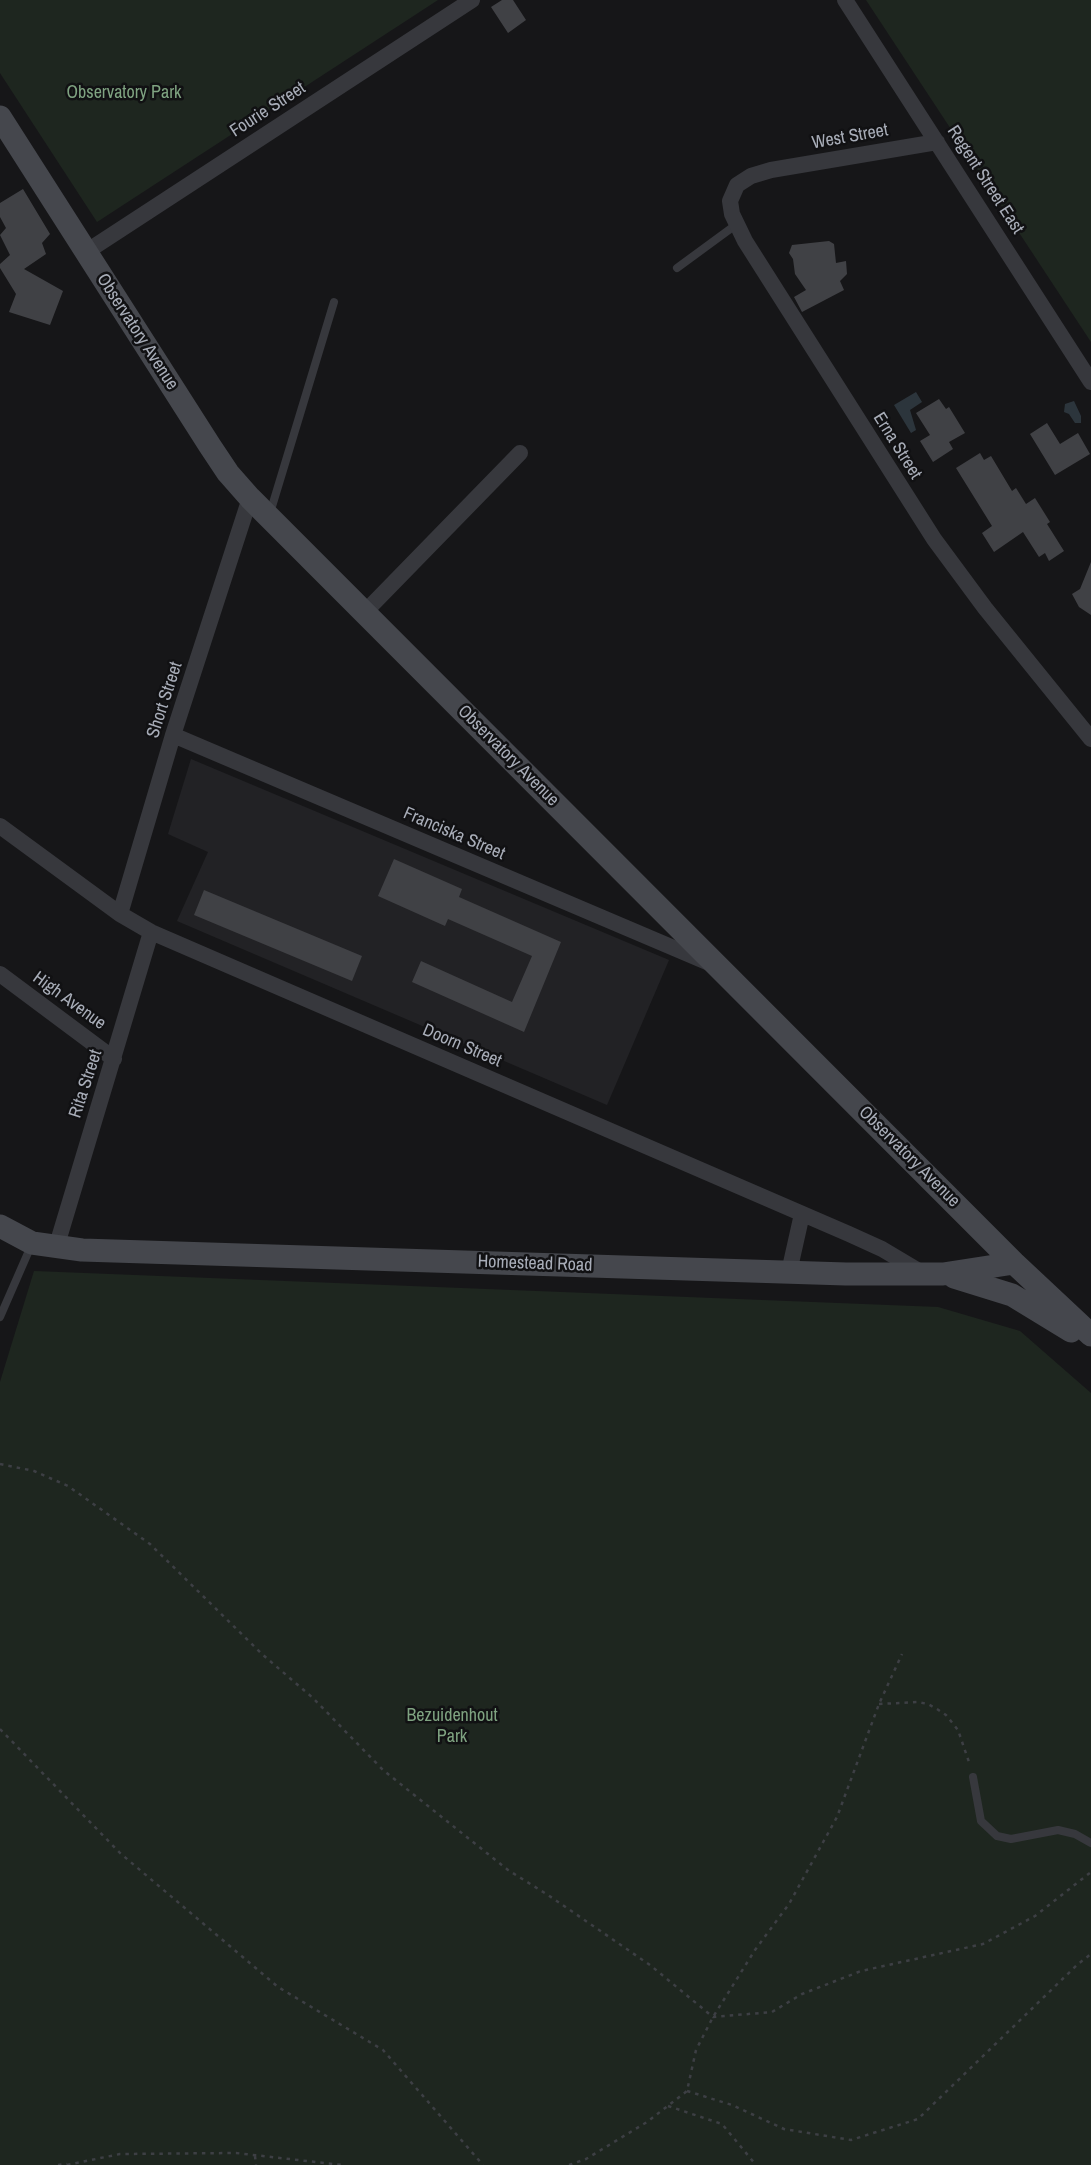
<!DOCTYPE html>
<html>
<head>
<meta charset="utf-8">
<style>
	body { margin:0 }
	canvas { display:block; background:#161618 }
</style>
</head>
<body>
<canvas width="1091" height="2165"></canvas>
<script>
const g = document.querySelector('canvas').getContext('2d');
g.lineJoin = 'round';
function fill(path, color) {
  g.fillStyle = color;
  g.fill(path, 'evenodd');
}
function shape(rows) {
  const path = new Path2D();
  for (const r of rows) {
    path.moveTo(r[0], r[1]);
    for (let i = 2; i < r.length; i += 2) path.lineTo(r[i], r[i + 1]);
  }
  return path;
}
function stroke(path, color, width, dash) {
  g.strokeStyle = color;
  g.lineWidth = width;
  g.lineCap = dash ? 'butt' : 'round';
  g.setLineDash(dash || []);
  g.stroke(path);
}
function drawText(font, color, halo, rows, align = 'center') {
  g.font = font + ' "Archivo Narrow",sans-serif';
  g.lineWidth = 5;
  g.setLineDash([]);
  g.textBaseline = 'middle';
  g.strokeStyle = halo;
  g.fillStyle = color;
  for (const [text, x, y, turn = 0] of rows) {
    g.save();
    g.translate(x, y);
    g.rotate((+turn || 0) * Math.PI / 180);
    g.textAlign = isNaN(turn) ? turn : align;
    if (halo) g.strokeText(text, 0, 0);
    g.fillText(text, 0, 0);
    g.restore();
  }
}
const built = shape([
	[191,759,669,960,607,1105,177,921,208,852,168,834]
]);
const green = shape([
	[0,0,438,0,97,222,0,73],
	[866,0,1091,0,1091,342],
	[34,1271,938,1307,1020,1331,1091,1393,1091,2165,0,2165,0,1382]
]);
const water = shape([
	[916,392,922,402,910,410,916,430,911,433,894,405],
	[1074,401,1081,416,1081,423,1075,423,1069,414,1064,412,1065,404]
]);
const building = shape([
	[502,0,513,0,526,20,508,33,491,7],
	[23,189,50,234,42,243,46,254,24,269,63,291,50,325,9,312,16,294,0,268,0,264,10,255,0,235,6,228,0,217,0,203],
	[829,241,834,244,836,263,846,261,847,274,840,281,844,290,802,312,794,297,806,290,795,274,793,259,789,253,792,245],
	[939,399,946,409,949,407,965,433,949,442,953,449,933,462,920,441,930,435,916,413],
	[1047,423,1060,444,1078,433,1090,454,1055,475,1030,434],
	[980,453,984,460,991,456,1012,491,1016,488,1026,504,1035,498,1050,522,1047,524,1064,551,1049,561,1045,553,1039,557,1023,532,994,552,982,533,992,526,956,468],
	[1091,562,1091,615,1079,607,1072,594,1080,589],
	[394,859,462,889,459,897,561,942,524,1032,412,982,421,961,512,1002,532,956,448,919,445,926,378,896],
	[204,890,362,956,352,981,194,915]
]);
const path = shape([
	[0,1464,34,1471,68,1486,150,1544,263,1655,313,1698,383,1770,508,1870,548,1895,650,1965,713,2017,772,2012,802,1994,861,1971,983,1944,1035,1916,1091,1872],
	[879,1704,918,1702,928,1704,937,1709,946,1715,958,1730,970,1765],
	[0,1729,120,1853,278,1987,383,2050,483,2165],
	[687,2091,732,2105,784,2129,851,2140,918,2119,1078,1964,1091,1954],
	[668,2106,722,2124,756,2165],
	[255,2156,256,2165],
	[58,2165,67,2164],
	[67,2165,120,2154,236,2153,342,2165],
	[569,2165,586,2159,647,2122,687,2091,696,2050,713,2017,755,1950,789,1904,837,1817,879,1704,902,1654]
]);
const lane = shape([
	[677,268,737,224],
	[270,513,334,302],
	[0,1317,31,1246],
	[973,1777,981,1821,997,1836,1011,1839,1058,1830,1075,1834,1091,1843]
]);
const street = shape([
	[845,0,1091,382],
	[937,142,771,170,751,176,737,185,730,201,732,214,745,241,934,539,985,608,1091,739],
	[86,252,472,0],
	[364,613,520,453],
	[173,735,709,963],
	[0,826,120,914,151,932,849,1234,882,1249,924,1274],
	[120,914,173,735,250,498],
	[0,974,114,1059],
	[56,1248,151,932],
	[789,1272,802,1214]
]);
const secondary = shape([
	[0,117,210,446,228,473,250,498,1014,1263,1091,1335],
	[0,1226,32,1243,82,1250,846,1274,943,1274,1014,1263],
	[954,1277,1012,1295,1071,1331]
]);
const parkNames = [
	["Observatory Park",124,93],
	["Bezuidenhout",452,1716],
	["Park",452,1737]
];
const streetNames = [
	["Fourie Street",268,110,-33],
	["West Street",850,137,-10],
	["Regent Street East",985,180,57],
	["Observatory Avenue",137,332,57],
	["Erna Street",897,446,58],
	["Short Street",165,700,-72],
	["Observatory Avenue",508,756,45],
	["Franciska Street",454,834,23],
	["High Avenue",69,1001,36],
	["Doorn Street",462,1046,23],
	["Rita Street",86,1084,-72],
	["Observatory Avenue",909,1157,45],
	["Homestead Road",535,1264,2]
];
fill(built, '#222225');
fill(green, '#1e261f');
fill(water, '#2c353c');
fill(building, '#404145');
stroke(path, '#3d3f44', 2.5, [3.5, 5]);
stroke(lane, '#37383d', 8);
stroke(street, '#37383d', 16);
stroke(secondary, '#45474d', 23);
drawText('18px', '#7fa381', '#111113', parkNames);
drawText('18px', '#a8adb8', '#111113', streetNames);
</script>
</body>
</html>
